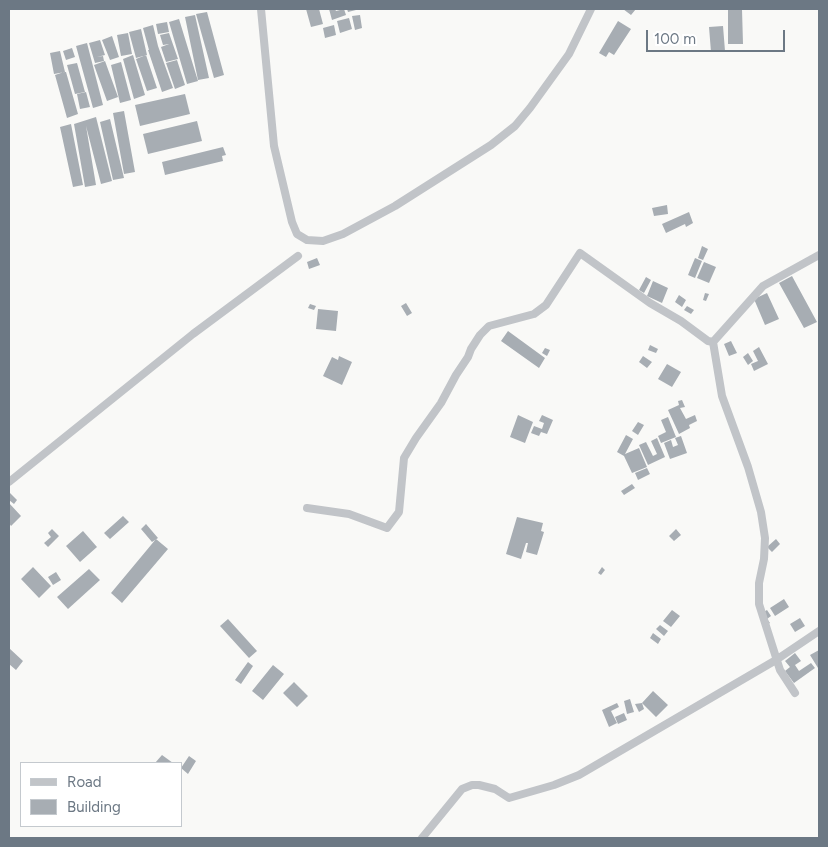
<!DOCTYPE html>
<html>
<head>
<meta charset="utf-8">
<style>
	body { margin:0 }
	#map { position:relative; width:828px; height:847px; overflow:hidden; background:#f9f9f7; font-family:Figtree,sans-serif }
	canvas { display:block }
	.frame { position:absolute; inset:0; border:10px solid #6c7884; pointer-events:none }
	.legend { position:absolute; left:20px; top:762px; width:162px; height:65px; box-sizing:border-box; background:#fff; border:1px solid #c4c9ce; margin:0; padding:6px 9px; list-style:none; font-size:15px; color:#6c7884 }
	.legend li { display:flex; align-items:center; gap:10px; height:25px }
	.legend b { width:25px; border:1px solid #c4c9ce }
	.scale { position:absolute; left:646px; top:30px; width:139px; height:22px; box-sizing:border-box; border:2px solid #6c7884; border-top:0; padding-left:6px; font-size:15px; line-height:18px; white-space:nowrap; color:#6c7884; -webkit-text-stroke:4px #fff; paint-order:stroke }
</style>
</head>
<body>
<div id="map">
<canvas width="828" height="847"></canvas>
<div class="frame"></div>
<ul class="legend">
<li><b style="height:6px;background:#c1c4c8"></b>Road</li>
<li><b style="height:14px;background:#a7adb3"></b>Building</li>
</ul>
<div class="scale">100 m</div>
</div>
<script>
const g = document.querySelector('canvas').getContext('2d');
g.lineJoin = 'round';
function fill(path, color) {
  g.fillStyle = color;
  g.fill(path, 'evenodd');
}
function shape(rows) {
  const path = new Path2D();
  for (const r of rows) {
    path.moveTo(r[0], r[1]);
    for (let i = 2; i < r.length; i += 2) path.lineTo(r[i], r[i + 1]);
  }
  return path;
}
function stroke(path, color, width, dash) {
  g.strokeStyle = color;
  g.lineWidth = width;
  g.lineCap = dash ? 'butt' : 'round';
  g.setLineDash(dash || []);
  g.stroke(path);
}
const building = shape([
	[306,9,319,9,323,24,311,27],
	[329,9,335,9,336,11,344,9,346,15,332,20],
	[347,9,360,9,348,12],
	[623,9,636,9,631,15],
	[728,9,742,9,743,44,728,44],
	[207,12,224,75,214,78,196,14],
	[195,15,209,78,198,80,185,17],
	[360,15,362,28,355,30,352,16],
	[349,18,352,29,340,33,337,21],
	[179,19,198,81,187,84,169,22],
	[618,21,631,29,614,55,609,52,606,57,599,53],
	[167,22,169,32,158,34,156,24],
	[153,25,158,46,173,88,162,92,148,50,149,50,143,28],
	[334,25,336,35,325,38,323,28],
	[723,26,725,51,711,52,709,27],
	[141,29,147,55,136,58,129,32],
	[128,33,132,54,121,56,117,35],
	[169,33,178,59,166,62,161,47,169,44,163,45,160,35],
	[112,36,119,57,110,60,102,40],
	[100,40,105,55,97,57,103,56,104,61,95,63,89,43],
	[87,43,103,105,93,108,76,46],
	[72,48,75,57,66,60,63,51],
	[60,51,65,72,54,74,50,53],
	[133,55,145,95,134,99,123,59],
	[146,55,157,88,147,91,136,59],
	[177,60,185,85,175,89,166,63],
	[105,61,118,97,107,101,94,65],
	[121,62,131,100,120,103,111,65],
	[77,63,85,92,75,94,67,65],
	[64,72,66,72,78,114,67,118,55,75],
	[86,92,90,107,80,109,77,94],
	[185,94,190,114,140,126,135,105],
	[124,111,135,172,124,174,113,113],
	[96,117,112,181,101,184,86,126,96,185,85,187,74,124],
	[110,119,124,178,113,180,100,122],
	[197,121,202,141,148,154,143,134],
	[71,124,83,185,73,187,60,127],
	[223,147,226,155,222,156,223,161,165,175,162,162],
	[667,205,668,214,654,216,652,208],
	[689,212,693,223,686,227,685,224,666,233,662,224],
	[702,246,708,249,703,260,698,258],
	[317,258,320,265,309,269,307,262],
	[695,258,702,261,695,278,688,275],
	[704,262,716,267,709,283,697,278],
	[792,276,817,322,804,328,779,283],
	[646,277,651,280,644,293,639,290],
	[653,281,668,288,662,303,647,296],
	[705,293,709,294,706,301,703,300],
	[767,293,779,319,765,325,754,299],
	[679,295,686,300,682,307,675,302],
	[406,303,412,313,407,316,401,306],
	[310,304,316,306,314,310,308,308],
	[687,306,694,310,691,314,684,310],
	[318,309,338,311,336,331,316,329],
	[508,331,545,358,539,368,501,341],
	[731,341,737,353,729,356,724,344],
	[650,345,658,349,656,353,648,350],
	[759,347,768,364,754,371,751,364,758,361,753,351],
	[545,348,550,350,547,356,542,353],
	[748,353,753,361,748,365,743,357],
	[339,356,352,362,342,385,323,376,332,357,338,360],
	[643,356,652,362,647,368,639,362],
	[667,364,681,372,672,387,658,379],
	[682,400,685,407,680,408,686,419,695,415,697,421,689,425,690,428,679,434,668,410,679,405,678,401],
	[518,415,533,422,525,443,510,437],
	[542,415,553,420,547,434,541,432,539,436,531,433,534,426,542,429,544,423,539,421],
	[668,417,676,437,661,443,658,436,666,432,661,420],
	[638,422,644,425,638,435,632,431],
	[626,435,633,439,625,454,639,448,647,467,632,473,624,456,617,452],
	[681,436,687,453,670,459,664,443,671,440,673,447,678,445,675,438],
	[657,438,665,457,648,465,639,445,646,442,653,456,657,454,651,441],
	[647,468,650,474,638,480,635,473],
	[632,484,635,488,624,495,621,491],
	[9,492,17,500,14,504,9,500],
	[9,503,21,516,11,526,9,523],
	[123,516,129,522,110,539,104,533],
	[517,517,543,523,541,531,544,532,537,555,526,552,528,543,526,543,521,559,506,554],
	[146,524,158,538,152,542,141,529],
	[52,529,59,536,48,547,44,543,51,537,48,533],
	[676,529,681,535,674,541,669,536],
	[83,531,97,547,80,562,66,546],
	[156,539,168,549,122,603,111,593],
	[776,539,780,544,772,552,767,547],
	[33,567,51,586,39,598,21,579],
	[602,567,605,570,601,575,598,573],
	[89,569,100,580,68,609,57,597],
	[56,572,61,580,53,585,48,577],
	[784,599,789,607,775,616,770,608],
	[672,610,680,616,671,627,663,621],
	[767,610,771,616,767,619,770,623,766,625,760,614],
	[800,618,805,626,795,632,790,624],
	[228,619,257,651,249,658,220,626],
	[660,625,668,631,664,636,656,629],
	[653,633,661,639,658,644,650,638],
	[9,648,23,661,16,670,9,664],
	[819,650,819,667,818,668,810,655],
	[795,653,801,661,795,665,799,671,811,663,815,668,794,683,785,671,790,667,785,661],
	[248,662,253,666,241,684,235,680],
	[273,665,284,674,263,700,252,691],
	[294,682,308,696,297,707,283,693],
	[653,691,668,705,656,717,642,703,644,709,639,712,635,704,642,703],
	[630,699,634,712,627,714,624,701],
	[617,703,619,707,611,711,617,723,609,727,602,710],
	[624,713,627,720,618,724,615,717],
	[162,755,173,763,155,763],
	[189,756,196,761,188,774,181,768]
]);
const street = shape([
	[261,9,274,146,292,222,297,234,307,240,323,241,343,234,395,206,491,145,515,126,530,108,569,54,591,9],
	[713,342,722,396,748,467,761,512,765,538,764,559,759,583,759,604,780,670,795,693],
	[713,342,763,286,819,255],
	[9,482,193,334,298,256],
	[307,508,349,514,387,528,399,512,404,458,416,438,441,403,456,375,468,357,471,349,480,335,489,326,534,314,546,305,580,253,650,303,681,321,708,341,713,342],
	[422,838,462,789,472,785,479,785,495,789,509,798,554,785,579,775,776,660,819,631]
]);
fill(building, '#a7adb3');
stroke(street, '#c1c4c8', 8);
</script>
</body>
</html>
